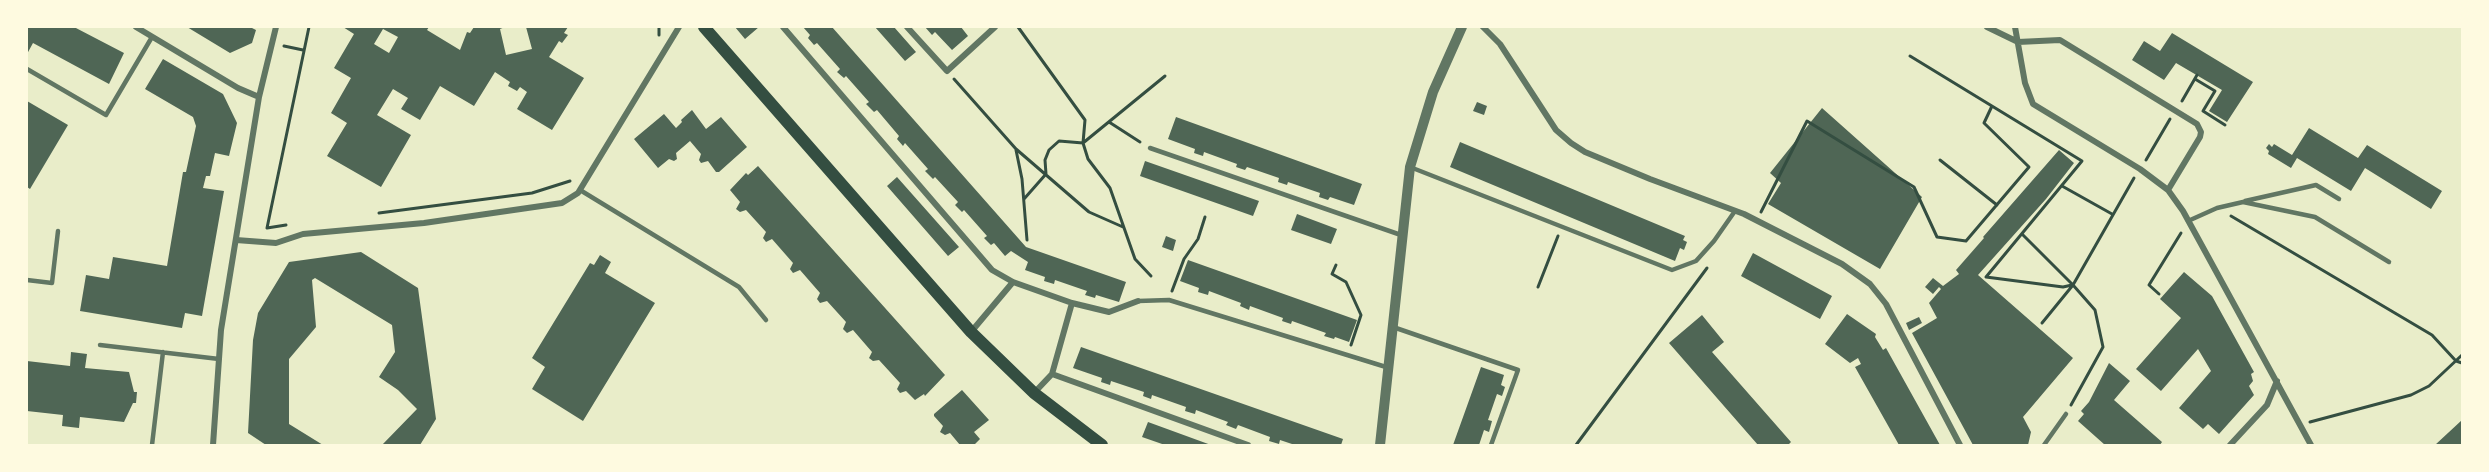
<!DOCTYPE html>
<html>
<head>
<meta charset="utf-8">
<style>
	body { margin:0 }
	#map { position:relative; width:2489px; height:472px; overflow:hidden; background:#e9edc9; font-family:Helvetica,sans-serif }
	canvas { display:block }
	.frame { position:absolute; inset:0; border:28px solid #fefae0; pointer-events:none }
</style>
</head>
<body>
<div id="map">
<canvas width="2489" height="472"></canvas>
<div class="frame"></div>
</div>
<script>
const g = document.querySelector('canvas').getContext('2d');
g.lineJoin = 'round';
function fill(path, color) {
  g.fillStyle = color;
  g.fill(path, 'evenodd');
}
function shape(rows) {
  const path = new Path2D();
  for (const r of rows) {
    path.moveTo(r[0], r[1]);
    for (let i = 2; i < r.length; i += 2) path.lineTo(r[i], r[i + 1]);
  }
  return path;
}
function stroke(path, color, width, dash) {
  g.strokeStyle = color;
  g.lineWidth = width;
  g.lineCap = dash ? 'butt' : 'round';
  g.setLineDash(dash || []);
  g.stroke(path);
}
const building = shape([
	[27,27,74,27,124,53,109,84,33,43,27,54],
	[187,27,250,27,256,30,252,43,230,53],
	[343,27,429,27,427,30,460,50,467,32,470,33,474,27,505,27,500,29,506,55,532,49,526,27,568,27,564,33,568,35,562,43,559,41,549,57,584,78,552,130,517,109,527,92,520,87,517,91,508,86,510,82,495,72,474,106,440,86,420,120,401,109,408,98,393,89,377,115,411,135,381,187,327,156,347,123,331,113,351,78,334,68,354,34],
	[383,29,398,37,389,53,374,44],
	[735,27,759,27,745,39],
	[803,27,832,27,1026,247,1126,282,1119,302,1096,295,1095,298,1085,295,1087,291,1055,280,1054,284,1044,281,1045,277,1025,270,1028,262,1011,251,1005,256,994,243,991,245,984,238,987,236,964,210,962,212,955,205,958,202,935,177,933,179,925,171,928,169,905,143,903,146,897,139,899,136,877,110,874,112,866,104,869,102,846,76,844,78,837,72,840,69,817,43,814,45,808,38,810,35],
	[875,27,894,27,916,52,905,61],
	[925,27,961,27,968,36,952,50,935,32,932,35],
	[2172,33,2253,82,2227,122,2209,111,2222,90,2176,63,2164,80,2132,60,2144,41,2160,51],
	[163,59,223,94,237,123,229,156,215,153,210,176,206,176,203,188,224,191,202,316,185,313,182,328,80,311,86,275,109,279,113,257,167,266,183,172,186,172,196,126,193,117,145,89],
	[27,101,68,125,30,189,27,187],
	[1477,102,1487,106,1484,115,1473,111],
	[1822,108,1922,197,1880,269,1768,204,1781,183,1770,173],
	[692,110,706,129,721,117,747,147,719,172,716,172,708,161,701,163,699,160,701,154,690,141,676,153,677,159,674,161,669,159,658,168,634,139,664,114,676,128,682,122,681,120],
	[1176,117,1362,184,1354,205,1330,197,1328,200,1319,197,1320,193,1288,182,1287,185,1278,182,1279,178,1247,167,1245,170,1236,167,1237,164,1204,152,1203,156,1194,153,1195,149,1168,139],
	[2309,128,2358,158,2367,145,2442,191,2431,209,2365,168,2351,191,2297,158,2291,168,2268,154,2269,151,2266,148,2269,144,2272,147,2274,144,2292,155],
	[1460,142,1685,236,1683,240,1687,242,1684,250,1680,248,1675,261,1450,167],
	[2059,150,2074,163,2046,199,1978,275,2073,358,2023,417,2031,432,2028,445,1973,445,1912,333,1937,318,1929,303,1941,289,1939,287,1933,294,1925,287,1933,278,1943,286,1959,274,1956,270,1984,238,1983,237],
	[1145,161,1259,201,1253,216,1140,176],
	[758,166,945,375,925,396,924,394,915,400,906,391,900,393,897,389,900,383,879,360,873,361,869,358,872,352,853,330,847,333,843,329,846,322,827,301,820,303,817,299,820,293,800,270,793,273,790,269,793,263,772,239,766,242,763,238,766,232,746,210,740,212,736,209,740,202,730,190,746,173,748,175],
	[897,177,959,247,948,256,887,186],
	[1297,214,1337,229,1331,244,1291,230],
	[1166,236,1176,240,1173,251,1162,247],
	[361,252,418,288,436,419,420,445,382,445,417,409,398,390,379,377,395,352,392,325,315,278,312,280,316,327,289,359,289,424,323,445,266,445,248,433,253,340,258,313,289,262],
	[1753,253,1832,296,1820,319,1741,276],
	[600,255,611,262,605,273,655,303,583,421,532,389,545,367,532,358,590,263,594,265],
	[1188,260,1357,320,1349,342,1335,337,1334,339,1324,336,1326,333,1292,321,1291,324,1282,321,1283,318,1250,306,1249,310,1240,306,1241,303,1209,291,1208,295,1198,292,1199,288,1180,281],
	[2184,272,2212,296,2254,372,2251,374,2253,381,2249,386,2254,395,2219,434,2208,424,2203,429,2179,408,2211,371,2198,349,2161,391,2136,369,2181,318,2160,299],
	[1847,314,1876,334,1875,337,1883,350,1886,348,1940,445,1899,445,1855,367,1861,364,1858,358,1850,363,1825,344],
	[1702,315,1724,342,1712,352,1791,442,1788,445,1758,445,1669,343],
	[1919,317,1922,323,1909,330,1906,323],
	[1081,347,1343,439,1341,445,1295,445,1280,440,1279,444,1269,441,1270,437,1238,425,1236,429,1226,425,1228,422,1196,410,1195,414,1185,411,1186,407,1152,395,1151,399,1143,396,1144,392,1111,381,1110,385,1101,382,1102,378,1073,368],
	[71,352,87,354,85,368,129,372,134,392,137,392,136,403,133,403,124,422,80,417,79,428,62,426,63,415,27,411,27,361,70,366],
	[2109,363,2130,381,2114,400,2162,442,2160,445,2105,445,2078,421,2084,414,2081,411,2089,402],
	[1481,367,1504,375,1501,385,1505,387,1502,396,1497,394,1488,420,1492,421,1489,432,1484,430,1479,445,1453,445],
	[962,390,989,420,974,432,980,439,974,445,960,445,950,433,945,435,940,432,943,426,934,416,934,414],
	[2462,420,2462,445,2435,445],
	[1148,422,1211,445,1165,445,1142,437]
]);
const path = shape([
	[1018,27,1085,120,1083,143,1088,159,1110,188,1135,259,1151,276],
	[659,35,659,27],
	[284,46,303,50],
	[1910,56,2082,161,1986,277],
	[954,79,1016,149,1089,212,1123,227],
	[2195,79,2215,91,2203,111,2225,125],
	[2182,101,2197,75],
	[1109,122,1140,142],
	[1016,150,1022,179,1027,240],
	[1940,160,1997,205],
	[2146,160,2170,119],
	[2062,186,2112,214],
	[1024,199,1046,174,1045,160,1049,150,1059,141,1083,143,1165,76],
	[1761,212,1807,121,1914,187,1937,237,1966,241,2029,167,1984,123,1992,106],
	[379,213,532,193,570,181],
	[2231,216,2432,335,2456,361,2462,363],
	[267,228,286,225],
	[267,228,309,27],
	[2022,234,2073,285,2095,310,2103,347,2071,405],
	[1336,265,1332,274,1346,282,1361,315,1351,345],
	[1986,277,2063,287,2072,285],
	[1538,287,1558,236],
	[1172,291,1184,259,1198,239,1205,217],
	[2159,294,2149,285,2181,233],
	[2042,323,2073,285,2134,178],
	[2310,422,2411,395,2429,386,2462,355],
	[1576,445,1707,268]
]);
const service = shape([
	[27,69,106,115,152,37],
	[1150,148,1401,235],
	[1410,167,1672,270,1696,261,1714,241,1735,211],
	[580,190,739,287,766,320],
	[2245,201,2316,185,2339,199],
	[2188,221,2217,208,2243,202,2315,217,2389,262],
	[27,280,52,283,58,231],
	[1138,301,1169,300,1386,367],
	[1393,327,1518,370,1491,445],
	[100,345,219,359],
	[152,445,163,352],
	[2044,445,2066,414]
]);
const minor = shape([
	[136,27,238,88,259,97],
	[783,27,992,270,1013,282,1072,303,1109,312,1138,301],
	[907,27,947,71,995,27],
	[1483,27,1500,44,1556,130,1571,143,1585,152,1650,179,1744,214,1842,264,1870,284,1886,304,1960,445],
	[1987,27,2018,42,2060,40,2197,124,2201,132,2200,137,2168,190],
	[2015,27,2025,83,2033,104,2140,169,2168,190,2183,211,2311,445],
	[236,240,276,243,303,234,424,223,562,203,578,193,679,27],
	[971,332,1013,282],
	[1052,374,1072,303],
	[1034,393,1052,374,1248,445],
	[213,445,221,330,259,97,276,27],
	[2230,445,2267,405,2277,381]
]);
const tertiary = shape([
	[1380,445,1410,167,1433,92,1462,27]
]);
const secondary = shape([
	[704,27,971,332,1034,393,1102,445]
]);
fill(building, '#4f6655');
stroke(path, '#344e41', 3);
stroke(service, '#617663', 4.5);
stroke(minor, '#617663', 6);
stroke(tertiary, '#617663', 10);
stroke(secondary, '#344e41', 12);
</script>
</body>
</html>
